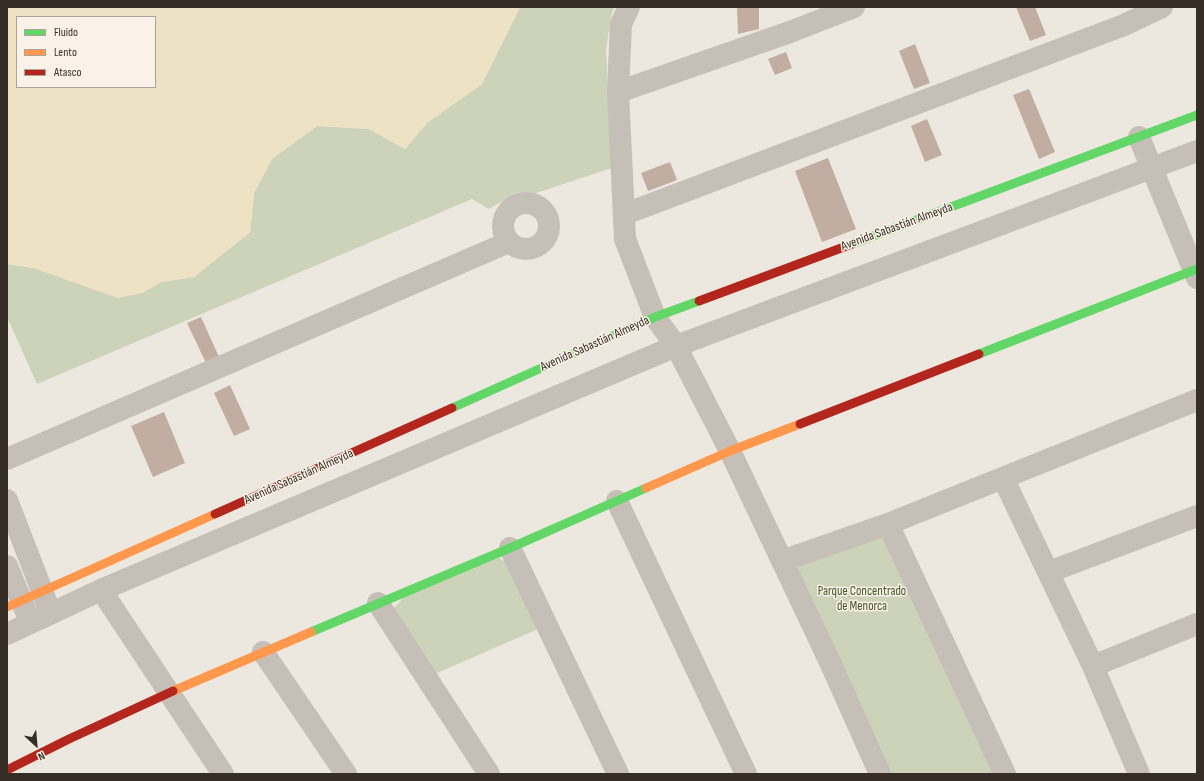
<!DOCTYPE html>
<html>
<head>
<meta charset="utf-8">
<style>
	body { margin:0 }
	#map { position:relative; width:1204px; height:781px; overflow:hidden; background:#ece8e0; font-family:"Sofia Sans Condensed",sans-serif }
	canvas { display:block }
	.frame { position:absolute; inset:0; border:8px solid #362d27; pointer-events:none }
	.legend { position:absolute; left:16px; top:16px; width:140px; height:72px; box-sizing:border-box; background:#faf2e6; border:1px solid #aca39a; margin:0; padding:5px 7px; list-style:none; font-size:12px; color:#362d27 }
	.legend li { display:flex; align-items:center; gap:8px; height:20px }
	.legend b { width:20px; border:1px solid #aca39a }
	.north { position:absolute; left:16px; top:725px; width:40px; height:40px; -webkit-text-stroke:3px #faf2e6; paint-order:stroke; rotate:154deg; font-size:11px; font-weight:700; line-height:16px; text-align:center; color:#362d27 }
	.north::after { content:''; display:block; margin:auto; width:14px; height:18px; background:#362d27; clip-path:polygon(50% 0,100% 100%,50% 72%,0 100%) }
</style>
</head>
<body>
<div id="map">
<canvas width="1204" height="781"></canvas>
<div class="frame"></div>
<ul class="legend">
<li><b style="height:5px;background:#63d668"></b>Fluido</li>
<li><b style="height:5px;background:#ff974d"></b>Lento</li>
<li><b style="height:5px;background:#b3261e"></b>Atasco</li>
</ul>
<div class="north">N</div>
</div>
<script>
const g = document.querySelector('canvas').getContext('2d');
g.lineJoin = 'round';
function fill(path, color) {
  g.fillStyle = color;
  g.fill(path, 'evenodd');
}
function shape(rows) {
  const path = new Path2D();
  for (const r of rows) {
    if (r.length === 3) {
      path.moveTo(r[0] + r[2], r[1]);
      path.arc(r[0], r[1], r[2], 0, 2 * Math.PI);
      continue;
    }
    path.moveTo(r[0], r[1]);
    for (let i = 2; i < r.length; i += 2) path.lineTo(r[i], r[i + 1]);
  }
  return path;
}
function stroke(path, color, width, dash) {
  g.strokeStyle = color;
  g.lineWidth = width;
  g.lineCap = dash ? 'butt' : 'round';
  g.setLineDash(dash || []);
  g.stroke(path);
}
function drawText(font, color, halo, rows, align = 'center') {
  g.font = font + ' "Sofia Sans Condensed",sans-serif';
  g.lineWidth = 3;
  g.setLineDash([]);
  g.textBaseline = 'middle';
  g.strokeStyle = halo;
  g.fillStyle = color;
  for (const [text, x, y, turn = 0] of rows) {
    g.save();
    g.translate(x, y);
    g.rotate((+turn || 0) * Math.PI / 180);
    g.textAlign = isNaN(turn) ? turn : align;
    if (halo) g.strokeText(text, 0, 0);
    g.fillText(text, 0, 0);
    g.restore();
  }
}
const green = shape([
	[520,7,615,7,612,12,606,50,612,168,536,193,518,192,489,209,472,199,37,384,7,317,7,264,33,268,142,293,161,282,194,277,250,232,254,193,272,159,317,126,369,129,405,149,427,123,482,84],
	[874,534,885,540,994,774,887,774,797,569,805,559],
	[499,558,507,563,538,629,435,674,394,608,403,598]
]);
const sand = shape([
	[7,7,520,7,482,84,427,123,405,149,369,129,317,126,272,159,254,193,250,232,194,277,161,282,142,293,118,298,33,268,7,264],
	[17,17,155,17,155,87,17,87]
]);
const building = shape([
	[737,7,759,7,759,29,738,34],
	[1016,7,1035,7,1046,35,1030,41],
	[915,44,930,83,914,89,899,51],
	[786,52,792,68,775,75,768,59],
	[1029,89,1055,152,1039,159,1013,95],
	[927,119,942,155,925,162,911,126],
	[828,158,856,229,822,242,795,171],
	[670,162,677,180,648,191,641,173],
	[201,317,219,357,206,363,187,323],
	[230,385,250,429,234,436,214,393],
	[164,412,185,463,153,477,131,426]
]);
const street = shape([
	[629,7,621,24,618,92,625,239,655,317,676,346,730,451,829,660,880,774],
	[618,92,790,32,854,7],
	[1139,137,1197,278],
	[526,226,23],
	[625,214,1124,25,1162,7],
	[7,459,509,242],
	[1003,478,1093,666,1139,774],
	[7,500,49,609],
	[617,501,746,774],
	[888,524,1005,774],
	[510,548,618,774],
	[782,561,888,524,1197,400],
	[7,566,29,619],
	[1049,572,1197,516],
	[101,590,223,774],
	[378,603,489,774],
	[7,634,101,590,676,346,1197,151],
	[263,652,346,774],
	[1093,666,1197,624]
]);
const fast = shape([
	[852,244,1197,115],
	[979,354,1197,269],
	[452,408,655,317,699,301],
	[311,632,510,548,646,488]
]);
const slow = shape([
	[646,488,730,451,800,424],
	[7,607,215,514],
	[173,691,311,632]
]);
const jam = shape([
	[699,301,852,244],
	[800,424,979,354],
	[215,514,452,408],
	[7,770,69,739,173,691]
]);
const streetNames = [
	["Avenida Sabastián Almeyda",897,227,-20],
	["Avenida Sabastián Almeyda",595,344,-24],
	["Avenida Sabastián Almeyda",299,477,-24]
];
const parkNames = [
	["Parque Concentrado",862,592],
	["de Menorca",862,607]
];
fill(green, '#ccd3b9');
fill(sand, '#eee2c5');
fill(building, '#c1ada1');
stroke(street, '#c6bfb8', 22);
stroke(fast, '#63d668', 9);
stroke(slow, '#ff974d', 9);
stroke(jam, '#b3261e', 9);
drawText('13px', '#362d27', '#faf2e6', streetNames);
drawText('13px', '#42562a', '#faf2e6', parkNames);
</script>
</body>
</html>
